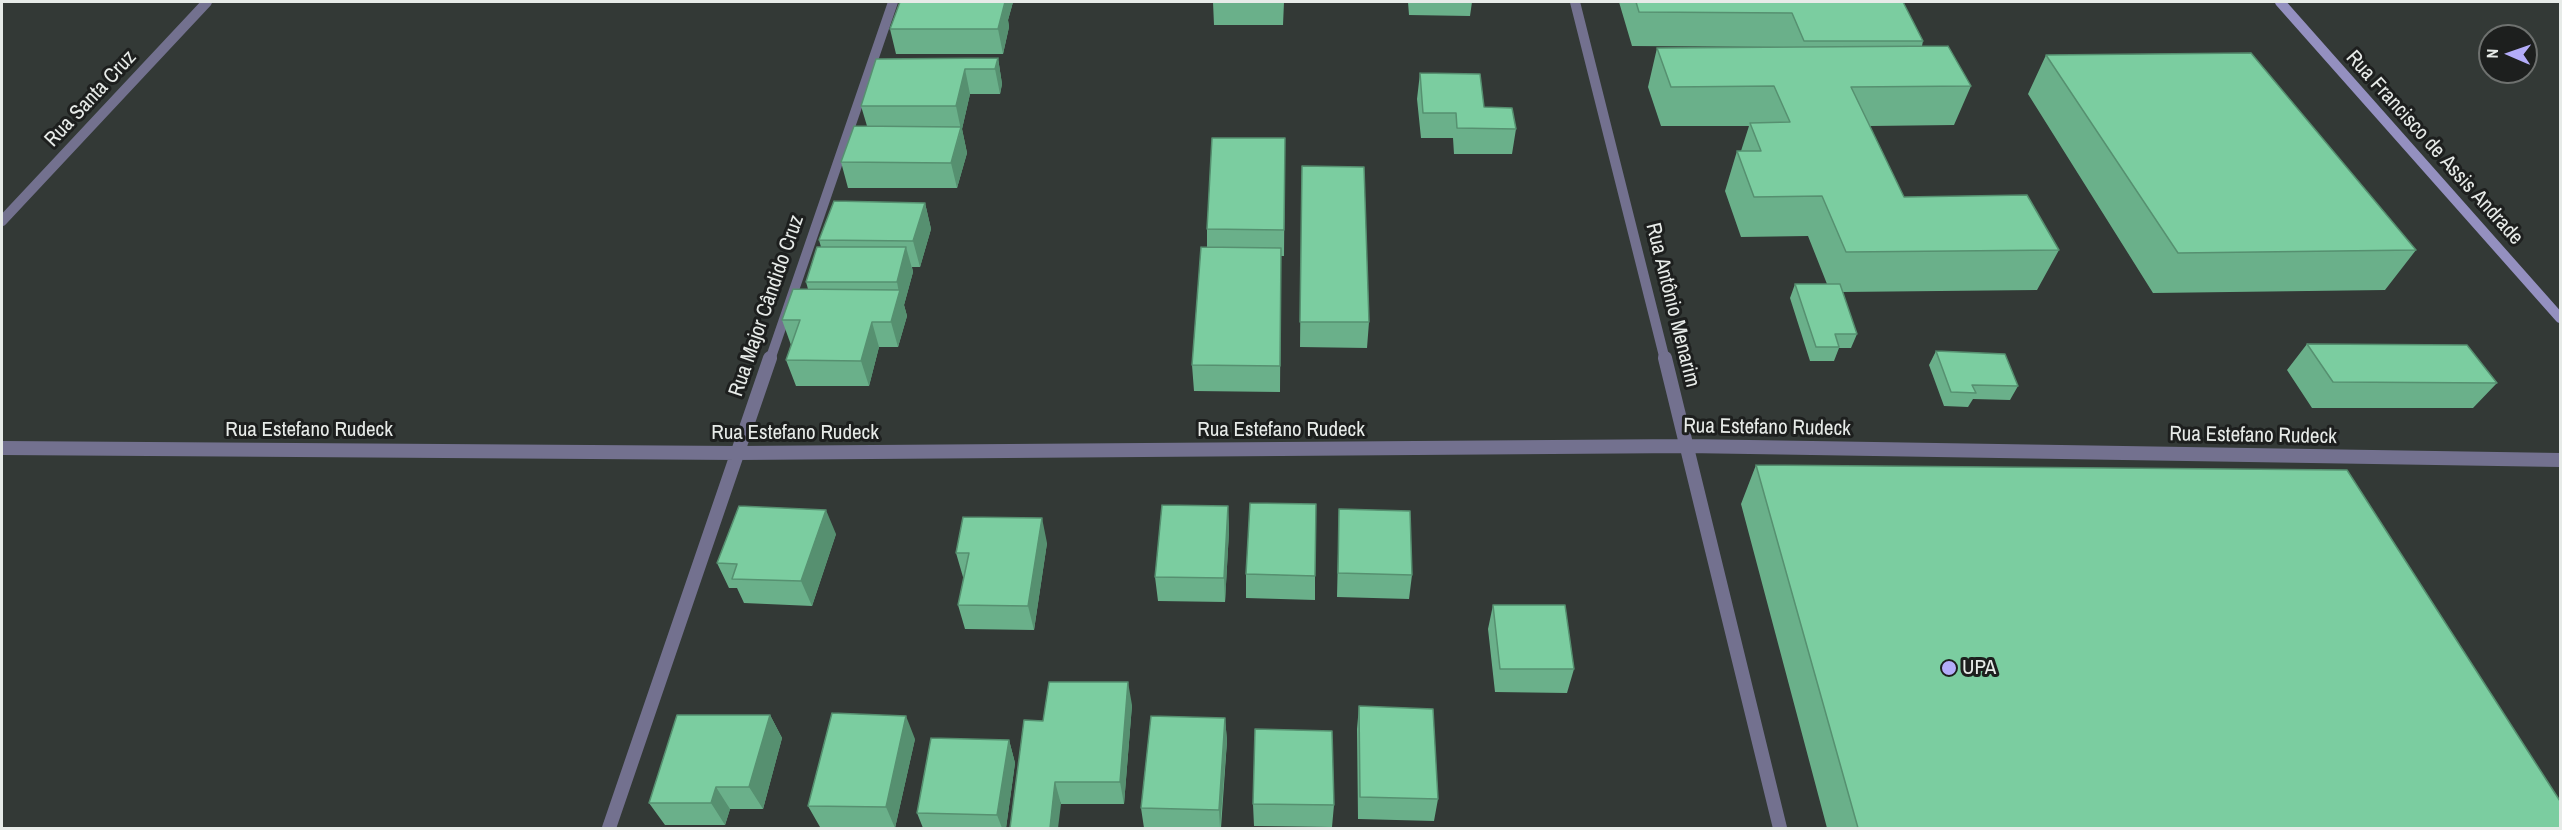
<!DOCTYPE html>
<html>
<head>
<meta charset="utf-8">
<style>
	body { margin:0 }
	#map { position:relative; width:2562px; height:830px; overflow:hidden; background:#333936; font-family:"Archivo Narrow",sans-serif }
	canvas { display:block }
	.frame { position:absolute; inset:0; border:3px solid #e7ebe8; pointer-events:none }
	.north { position:absolute; left:2478px; top:24px; width:60px; height:60px; box-sizing:border-box; background:#1d1f1e; border:2px solid #6e716f; border-radius:50%; rotate:272deg; font-size:16px; font-weight:700; line-height:24px; text-align:center; color:#e7ebe8 }
	.north::after { content:''; display:block; margin:auto; width:21px; height:27px; background:#b3acf9; clip-path:polygon(50% 0,100% 100%,50% 72%,0 100%) }
</style>
</head>
<body>
<div id="map">
<canvas width="2562" height="830"></canvas>
<div class="frame"></div>
<div class="north">N</div>
</div>
<script>
const g = document.querySelector('canvas').getContext('2d');
g.lineJoin = 'round';
function shape(rows) {
  const path = new Path2D();
  for (const r of rows) {
    path.moveTo(r[0], r[1]);
    for (let i = 2; i < r.length; i += 2) path.lineTo(r[i], r[i + 1]);
  }
  return path;
}
function stroke(path, color, width, dash) {
  g.strokeStyle = color;
  g.lineWidth = width;
  g.lineCap = dash ? 'butt' : 'round';
  g.setLineDash(dash || []);
  g.stroke(path);
}
function fill(path, color) {
  g.fillStyle = color;
  g.fill(path, 'evenodd');
}
function drawText(font, color, halo, rows, align = 'center') {
  g.font = font + ' "Archivo Narrow",sans-serif';
  g.lineWidth = 6;
  g.setLineDash([]);
  g.textBaseline = 'middle';
  g.strokeStyle = halo;
  g.fillStyle = color;
  for (const [text, x, y, turn = 0] of rows) {
    g.save();
    g.translate(x, y);
    g.rotate((+turn || 0) * Math.PI / 180);
    g.textAlign = isNaN(turn) ? turn : align;
    if (halo) g.strokeText(text, 0, 0);
    g.fillText(text, 0, 0);
    g.restore();
  }
}
const minorFar1 = shape([
	[1575,2,1665,360],
	[2,221,207,2],
	[770,360,893,2]
]);
const minor = shape([
	[1665,358,1780,828],
	[2,448,737,453,1687,446,2560,460],
	[609,828,770,358]
]);
const secondary = shape([
	[2280,2,2560,318]
]);
const wall = shape([
	[900,2,1013,2,1008,20,1009,27,1003,54,896,54,890,29],
	[1213,2,1284,2,1283,25,1214,25],
	[1408,2,1472,2,1470,16,1409,15],
	[1619,2,1903,2,1923,41,1922,46,1971,86,1954,125,1870,126,1904,197,2059,250,2037,290,1842,292,1857,334,1851,348,1839,348,1834,361,1810,361,1790,298,1795,284,1827,284,1808,236,1741,237,1725,191,1737,151,1741,151,1749,126,1661,126,1648,87,1657,48,1782,47,1632,46],
	[2046,55,2416,250,2385,290,2153,293,2028,94],
	[998,58,1002,84,1000,94,970,94,962,129,967,153,957,188,848,188,841,162,867,126,861,106,876,59],
	[1420,73,1484,107,1516,129,1512,154,1454,154,1453,138,1421,138,1417,99],
	[1285,138,1284,256,1281,256,1280,392,1194,391,1192,365,1207,247,1207,229],
	[1302,166,1369,322,1367,348,1300,347],
	[925,203,931,229,920,267,912,267,913,272,904,305,907,316,898,347,879,347,869,386,796,386,786,360,791,345,782,320,808,289,806,282,821,247,819,240],
	[2307,344,2497,383,2473,408,2312,408,2287,370],
	[1936,351,2018,386,2010,400,1973,399,1968,407,1944,406,1929,365],
	[1756,465,2560,828,1827,828,1741,504],
	[1228,506,1229,531,1225,602,1158,601,1155,577],
	[1339,509,1412,575,1409,599,1337,597],
	[836,534,812,606,744,603,737,588,729,588,717,563],
	[1047,543,1034,630,965,629,958,605,964,577,963,577,956,553],
	[1246,574,1315,576,1315,600,1246,598],
	[1493,605,1574,669,1567,693,1495,692,1488,629],
	[1132,705,1124,804,1061,804,1024,720,1043,721],
	[1359,706,1438,799,1434,821,1358,819,1357,729],
	[770,715,782,738,763,809,730,809,725,825,665,825,649,803],
	[1225,718,1227,741,1221,828,1144,828,1141,808],
	[915,739,895,828,820,827,808,806],
	[1009,740,1015,763,1006,828,923,828,917,813],
	[1253,804,1334,805,1332,827,1254,826]
]);
const shadedWall = shape([
	[1004,2,1013,2,1008,20,1009,27,1003,54,998,29,1005,4],
	[998,58,1002,84,1000,94,995,69],
	[965,69,970,94,962,129,967,153,957,188,951,163,961,130,956,106],
	[925,203,931,229,920,267,913,241],
	[906,247,913,272,904,305,907,316,898,347,891,322,899,293,897,282],
	[872,322,879,347,869,386,861,361],
	[1228,506,1229,531,1225,602,1224,578],
	[826,510,836,534,812,606,801,581],
	[1042,518,1047,543,1034,630,1028,606],
	[1128,682,1132,705,1124,804,1120,782],
	[770,715,782,738,763,809,749,787],
	[906,716,915,739,895,828,886,807],
	[1225,718,1227,741,1220,828,1219,810],
	[1009,740,1015,763,1006,828,1002,828,997,815],
	[1055,782,1061,804,1058,828,1050,828],
	[716,787,730,809,725,825,711,803]
]);
const building = shape([
	[900,2,1005,2,998,29,890,29,900,2],
	[1636,2,1903,2,1923,41,1804,41,1792,13,1639,12,1636,2],
	[1948,46,1971,86,1851,87,1904,197,2027,195,2059,250,1846,252,1822,196,1754,197,1737,151,1761,151,1750,123,1790,122,1774,86,1671,87,1657,48,1948,46],
	[2251,53,2416,250,2178,253,2046,55,2251,53],
	[998,58,995,69,965,69,956,106,861,106,876,59,998,58],
	[1420,73,1480,74,1484,107,1512,108,1516,129,1457,128,1456,113,1423,113,1420,73],
	[854,126,961,127,951,163,841,162,854,126],
	[1212,138,1285,138,1284,230,1207,229,1212,138],
	[1302,166,1364,167,1369,322,1300,322,1302,166],
	[834,201,925,203,913,241,819,240,834,201],
	[817,247,906,247,897,282,806,282,817,247],
	[1201,247,1281,248,1280,366,1192,365,1201,247],
	[1795,284,1840,284,1857,334,1835,334,1839,347,1816,347,1795,284],
	[793,289,900,290,891,322,872,322,861,361,786,360,800,320,782,320,793,289],
	[2307,344,2467,345,2497,383,2333,382,2307,344],
	[1936,351,2005,354,2018,386,1972,385,1976,393,1951,392,1936,351],
	[1756,465,2347,470,2560,801,2560,828,1858,828,1756,465],
	[1250,503,1316,504,1315,576,1246,574,1250,503],
	[1162,505,1228,506,1224,578,1155,577,1162,505],
	[739,506,826,510,801,581,732,579,737,564,717,563,739,506],
	[1339,509,1410,511,1412,575,1338,573,1339,509],
	[963,517,1042,518,1028,606,958,605,969,553,956,553,963,517],
	[1493,605,1565,605,1574,669,1500,669,1493,605],
	[1049,682,1128,682,1120,782,1055,782,1050,828,1010,828,1024,720,1043,721,1049,682],
	[1359,706,1433,709,1438,799,1360,797,1359,706],
	[832,713,906,716,886,807,808,806,832,713],
	[677,715,770,715,749,787,716,787,711,803,649,803,677,715],
	[1151,716,1225,718,1219,810,1141,808,1151,716],
	[1255,729,1332,731,1334,805,1253,804,1255,729],
	[931,738,1009,740,997,815,917,813,931,738]
]);
const markers = [
	[1949,668,8,"#b3acf9"]
];
const streetNames = [
	["Rua Santa Cruz",91,99,-47],
	["Rua Francisco de Assis Andrade",2434,148,48],
	["Rua Antônio Menarim",1672,305,76],
	["Rua Major Cândido Cruz",767,306,-71],
	["Rua Estefano Rudeck",1767,428,1],
	["Rua Estefano Rudeck",309,430],
	["Rua Estefano Rudeck",1281,430],
	["Rua Estefano Rudeck",795,433],
	["Rua Estefano Rudeck",2253,436,1]
];
const poiNames = [
	["UPA",1962,668]
];
stroke(minorFar1, '#73718f', 10);
stroke(minor, '#73718f', 14);
stroke(secondary, '#9490c0', 10);
fill(wall, '#6ab08a');
fill(shadedWall, '#569070');
fill(building, '#7bcda0');
stroke(building, '#569070', 1.5);
for (const [x, y, r, color] of markers) {
  const dot = new Path2D();
  dot.arc(x, y, r, 0, 2 * Math.PI);
  g.fillStyle = color;
  g.fill(dot);
  stroke(dot, '#1d1f1e', 2);
}
drawText('21px', '#e7ebe8', '#1d1f1e', streetNames);
drawText('21px', '#e7ebe8', '#1d1f1e', poiNames, 'left');
</script>
</body>
</html>
